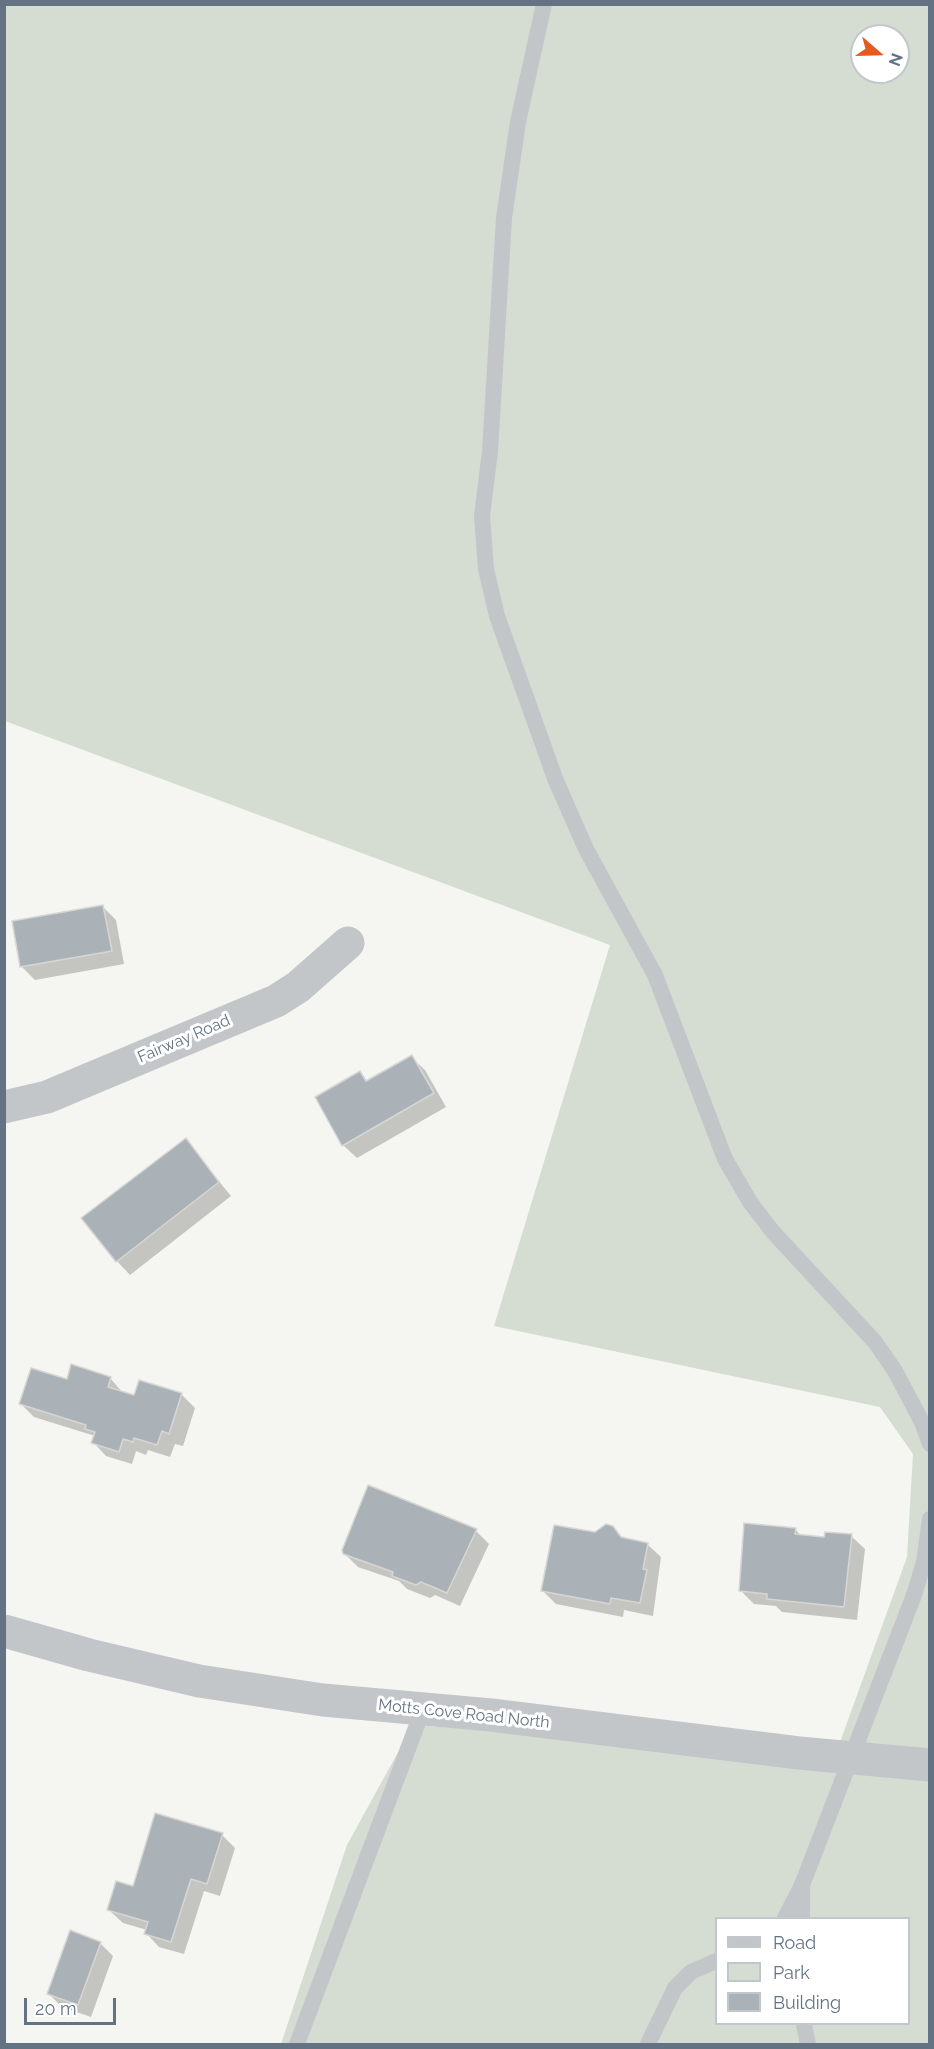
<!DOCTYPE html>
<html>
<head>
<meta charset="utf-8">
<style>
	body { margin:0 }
	#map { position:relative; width:934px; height:2049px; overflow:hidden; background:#f5f5f1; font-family:Raleway,sans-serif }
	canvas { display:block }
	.frame { position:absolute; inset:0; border:6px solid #637383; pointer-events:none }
	.legend { position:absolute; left:715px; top:1917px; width:195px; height:108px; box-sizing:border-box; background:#fff; border:2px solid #c1c7cd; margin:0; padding:8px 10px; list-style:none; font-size:18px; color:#637383 }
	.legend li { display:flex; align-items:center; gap:12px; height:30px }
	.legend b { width:30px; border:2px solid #c1c7cd }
	.north { position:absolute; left:850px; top:24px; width:60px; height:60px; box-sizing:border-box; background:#fff; border:2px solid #c1c7cd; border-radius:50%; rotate:110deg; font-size:16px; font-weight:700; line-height:24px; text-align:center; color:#637383 }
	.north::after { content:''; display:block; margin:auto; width:21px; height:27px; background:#e75a1f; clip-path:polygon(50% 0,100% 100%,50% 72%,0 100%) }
	.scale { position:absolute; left:24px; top:1998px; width:92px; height:27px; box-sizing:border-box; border:3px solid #637383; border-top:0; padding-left:8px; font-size:18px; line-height:21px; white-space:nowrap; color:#637383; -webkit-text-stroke:4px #fff; paint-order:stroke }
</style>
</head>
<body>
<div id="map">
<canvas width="934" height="2049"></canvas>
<div class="frame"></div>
<ul class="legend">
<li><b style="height:8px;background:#c2c6c9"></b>Road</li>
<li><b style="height:16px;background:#d5dcd2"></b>Park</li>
<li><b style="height:16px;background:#aab2b8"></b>Building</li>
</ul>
<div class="north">N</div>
<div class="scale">20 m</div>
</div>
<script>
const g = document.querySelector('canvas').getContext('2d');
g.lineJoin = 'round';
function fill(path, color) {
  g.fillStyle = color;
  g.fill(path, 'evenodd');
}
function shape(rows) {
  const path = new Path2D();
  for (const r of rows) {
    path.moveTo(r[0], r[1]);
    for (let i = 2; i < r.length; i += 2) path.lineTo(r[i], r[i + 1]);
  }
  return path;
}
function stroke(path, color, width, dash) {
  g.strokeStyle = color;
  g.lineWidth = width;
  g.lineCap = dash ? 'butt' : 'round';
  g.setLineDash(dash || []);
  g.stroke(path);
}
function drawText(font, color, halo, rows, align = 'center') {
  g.font = font + ' Raleway,sans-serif';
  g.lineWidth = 6;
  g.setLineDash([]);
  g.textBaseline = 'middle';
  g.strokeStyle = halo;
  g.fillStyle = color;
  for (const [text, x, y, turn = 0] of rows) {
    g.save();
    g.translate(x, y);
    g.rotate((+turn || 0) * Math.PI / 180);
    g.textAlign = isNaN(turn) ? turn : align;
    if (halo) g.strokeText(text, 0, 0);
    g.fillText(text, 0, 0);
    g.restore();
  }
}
const green = shape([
	[4,5,929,5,929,2044,281,2044,347,1845,413,1725,835,1756,907,1557,913,1454,880,1407,494,1326,610,945,5,721],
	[862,36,898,36,898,72,862,72],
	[716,1918,908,1918,908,2024,716,2024]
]);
const shadow = shape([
	[103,907,116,920,124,964,35,980,21,966],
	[411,1057,425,1070,446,1107,357,1158,343,1145,360,1073,368,1082],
	[185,1140,231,1196,130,1275,117,1261],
	[110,1378,123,1393,135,1397,181,1394,195,1408,183,1446,175,1444,170,1457,148,1450,146,1455,136,1451,132,1464,106,1456,93,1442,95,1436,34,1417,21,1404,68,1381],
	[613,1527,625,1540,647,1544,661,1557,653,1616,624,1610,623,1617,556,1604,543,1591,596,1534],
	[795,1529,802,1537,825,1539,851,1536,865,1549,857,1620,782,1612,776,1606,754,1604,741,1591],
	[476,1531,489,1544,460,1606,435,1595,430,1598,407,1589,399,1581,358,1567,344,1553],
	[222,1835,235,1848,220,1896,204,1891,184,1954,159,1947,146,1933,147,1930,123,1923,109,1910,134,1888],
	[100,1943,113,1956,91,2017,62,2007,48,1993]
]);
const building = shape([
	[103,905,112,951,20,967,12,921,103,905],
	[412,1055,434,1093,342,1146,315,1097,360,1071,366,1081,412,1055],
	[186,1138,219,1182,116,1262,81,1218,186,1138],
	[71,1364,111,1377,108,1387,134,1395,139,1380,182,1393,169,1434,162,1431,157,1445,134,1438,133,1442,123,1439,119,1452,91,1443,95,1432,85,1429,86,1425,19,1404,31,1368,67,1379,71,1364],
	[368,1485,477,1529,447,1593,421,1582,416,1585,392,1576,393,1572,343,1554,342,1550,368,1485],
	[744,1523,796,1528,795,1534,824,1537,825,1532,852,1534,844,1607,767,1599,767,1594,739,1591,744,1523],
	[606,1524,613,1526,621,1537,648,1543,643,1569,647,1570,640,1603,611,1598,610,1604,541,1591,554,1525,595,1532,606,1524],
	[155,1813,223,1833,207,1884,191,1879,171,1942,144,1934,148,1922,107,1910,116,1881,133,1886,155,1813],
	[70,1930,101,1942,78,2005,47,1994,70,1930]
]);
const service = shape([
	[544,4,518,122,504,218,490,451,482,516,486,569,497,616,556,781,586,849,655,975,725,1159,750,1202,773,1232,875,1342,895,1371,922,1422,930,1444],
	[914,1595,924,1562,930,1519],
	[785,1918,802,1885],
	[802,1918,802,1889],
	[804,2024,808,2044],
	[297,2044,423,1709],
	[648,2044,675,1988,691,1972,716,1961]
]);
const minor = shape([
	[4,1107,47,1097,276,1001,298,987,348,943],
	[4,1631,89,1655,199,1681,323,1700,491,1715,799,1753,930,1765]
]);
const serviceBridge = shape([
	[802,1885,914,1595]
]);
const streetNames = [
	["Fairway Road",184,1039,-23],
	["Motts Cove Road North",464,1714,6]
];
fill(green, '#d5dcd2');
fill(shadow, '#0003');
fill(building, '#aab2b8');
stroke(building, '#d6d6d4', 1.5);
stroke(service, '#c2c6c9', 16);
stroke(minor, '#c2c6c9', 33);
stroke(serviceBridge, '#c2c6c9', 16);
drawText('16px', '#637383', '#fff', streetNames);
</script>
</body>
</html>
